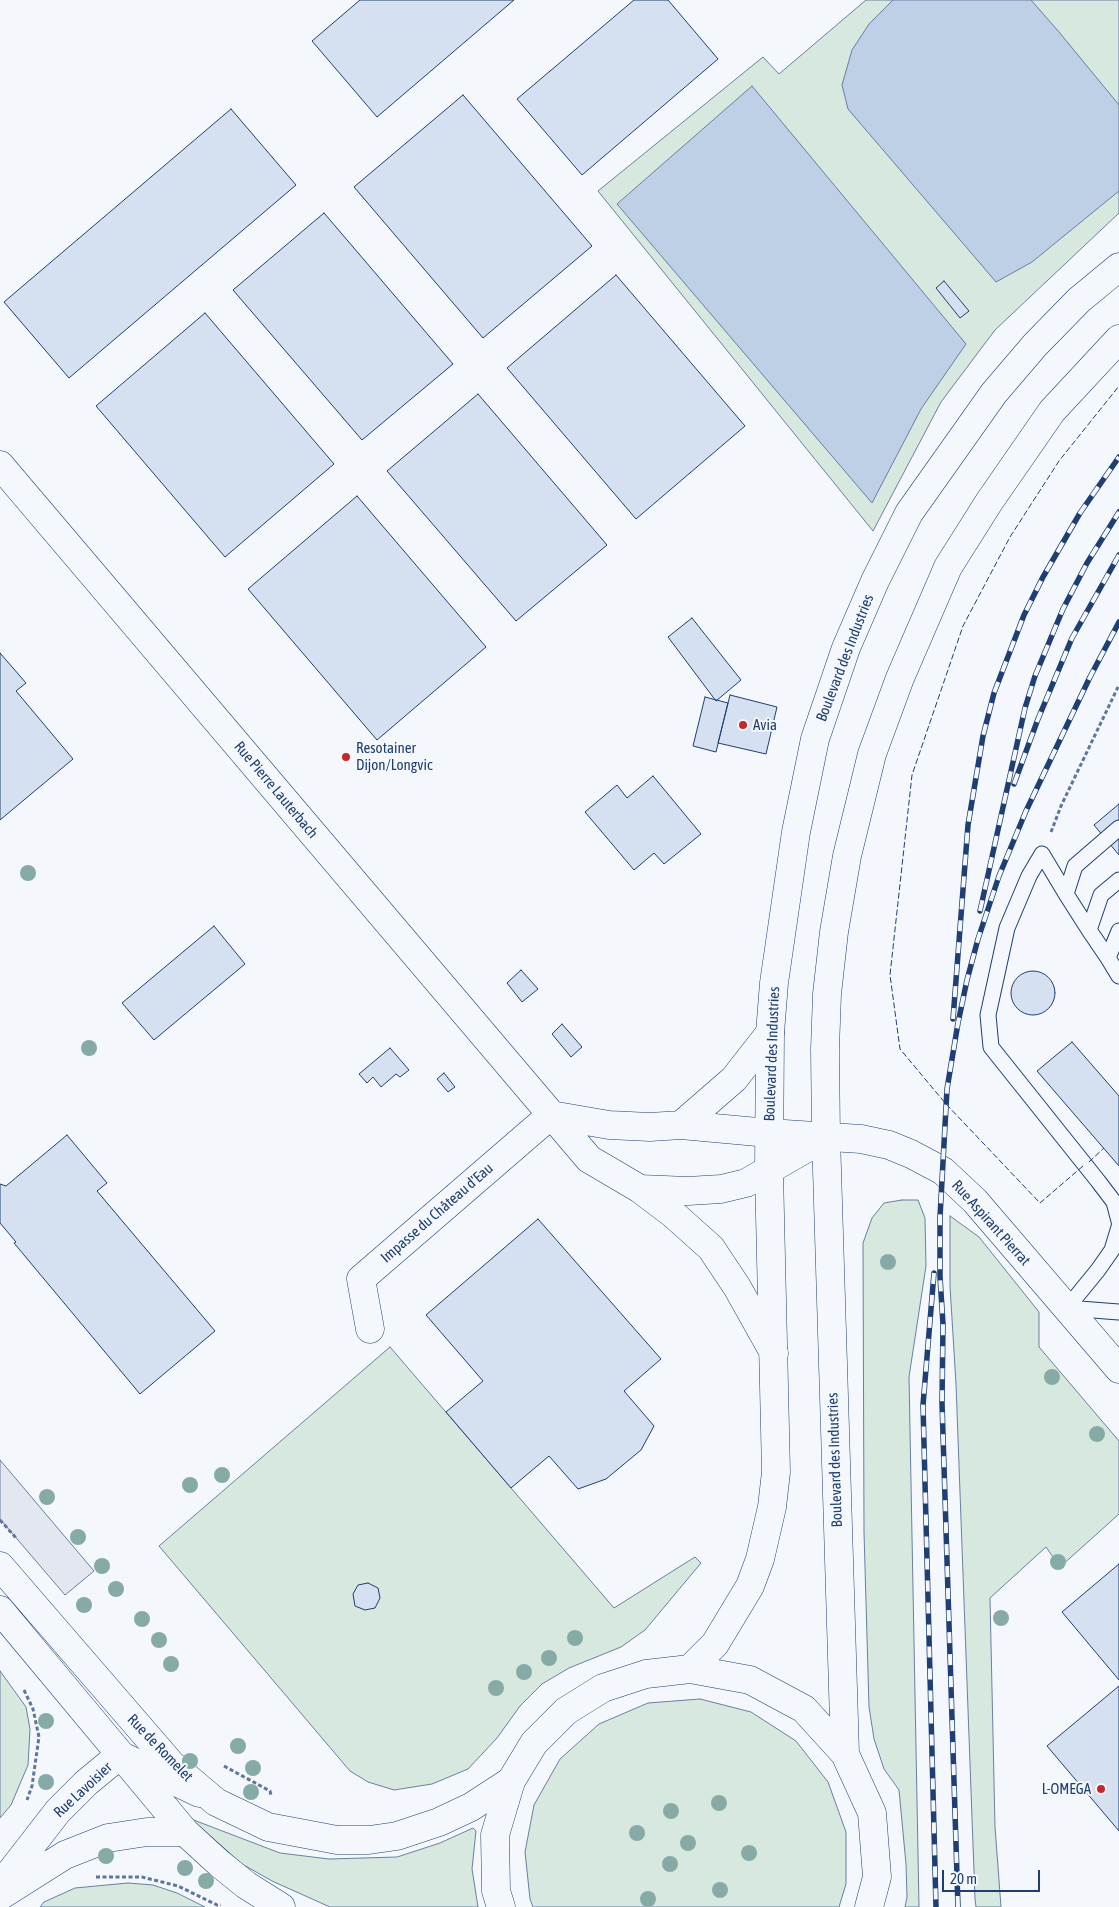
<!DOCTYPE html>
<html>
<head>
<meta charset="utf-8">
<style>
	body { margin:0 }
	#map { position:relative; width:1119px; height:1907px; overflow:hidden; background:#f4f7fb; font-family:"Asap Condensed",sans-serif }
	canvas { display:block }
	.scale { position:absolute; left:942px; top:1870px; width:98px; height:22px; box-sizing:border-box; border:2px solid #1d3f73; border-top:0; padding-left:6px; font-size:15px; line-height:18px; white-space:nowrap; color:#1d3f73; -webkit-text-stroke:4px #f4f7fb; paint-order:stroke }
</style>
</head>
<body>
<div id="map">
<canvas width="1119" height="1907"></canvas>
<div class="scale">20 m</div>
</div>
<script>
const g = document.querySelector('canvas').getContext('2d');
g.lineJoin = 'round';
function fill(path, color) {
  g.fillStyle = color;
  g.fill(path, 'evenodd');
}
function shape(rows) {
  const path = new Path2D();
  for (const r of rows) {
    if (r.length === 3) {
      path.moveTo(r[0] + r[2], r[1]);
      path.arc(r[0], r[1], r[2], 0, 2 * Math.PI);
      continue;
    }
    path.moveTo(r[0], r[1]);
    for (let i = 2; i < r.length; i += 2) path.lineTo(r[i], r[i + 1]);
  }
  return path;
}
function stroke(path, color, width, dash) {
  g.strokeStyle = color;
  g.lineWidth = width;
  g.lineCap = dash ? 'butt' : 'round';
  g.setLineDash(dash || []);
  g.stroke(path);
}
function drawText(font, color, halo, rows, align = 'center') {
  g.font = font + ' "Asap Condensed",sans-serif';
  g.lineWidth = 4;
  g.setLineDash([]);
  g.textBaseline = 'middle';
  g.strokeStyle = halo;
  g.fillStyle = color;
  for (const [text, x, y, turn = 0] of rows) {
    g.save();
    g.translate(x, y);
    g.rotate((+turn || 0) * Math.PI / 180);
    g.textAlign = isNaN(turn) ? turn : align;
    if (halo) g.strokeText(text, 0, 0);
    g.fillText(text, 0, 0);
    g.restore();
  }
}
const green = shape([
	[866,0,1119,0,1119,213,995,330,941,402,873,531,598,191,763,57,779,74,866,0],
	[902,1200,918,1200,925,1218,926,1266,909,1377,919,1907,905,1907,907,1897,906,1864,899,1790,884,1769,874,1739,869,1707,864,1532,863,1243,872,1218,884,1203,902,1200],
	[950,1216,979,1237,1039,1312,1039,1347,1119,1441,1119,1514,1060,1567,1046,1547,990,1598,995,1827,1001,1907,976,1907,975,1899,956,1384,950,1286,950,1216],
	[390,1347,614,1608,695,1557,701,1563,645,1630,621,1647,569,1668,542,1684,520,1706,497,1738,468,1769,432,1784,394,1790,368,1782,350,1771,159,1546,390,1347],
	[0,1671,26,1707,30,1729,28,1765,11,1805,0,1818,0,1671],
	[700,1699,751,1712,796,1741,828,1782,846,1832,846,1884,839,1907,533,1907,530,1899,525,1852,534,1805,560,1759,599,1724,648,1703,700,1699],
	[191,1819,280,1853,329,1859,397,1857,440,1843,473,1828,476,1831,472,1869,478,1907,330,1907,272,1881,242,1864,191,1819],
	[128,1883,153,1885,177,1893,205,1907,40,1907,44,1902,75,1888,128,1883]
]);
const parking = shape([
	[0,1460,94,1571,65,1595,0,1519,0,1460]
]);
const water = shape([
	[893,0,1031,0,1059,32,1119,105,1119,191,1032,262,996,282,848,109,842,85,852,50,869,24,893,0],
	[752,86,966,344,921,409,872,503,617,204,752,86]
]);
const building = shape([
	[360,0,514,0,377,117,312,41,360,0],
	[634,0,668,0,718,59,582,175,517,99,634,0],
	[463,95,592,246,483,338,354,187,463,95],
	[231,109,296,185,69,378,4,302,231,109],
	[324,213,453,364,362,440,233,290,324,213],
	[616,275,745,426,636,519,507,368,616,275],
	[944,281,969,311,960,318,936,288,944,281],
	[205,313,334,464,225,557,96,406,205,313],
	[478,394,607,545,516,621,387,471,478,394],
	[357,496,486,647,377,740,248,589,357,496],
	[692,618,741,680,716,701,668,637,692,618],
	[0,653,26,683,16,691,73,759,0,820,0,653],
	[730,695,777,707,766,754,718,743,730,695],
	[705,697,728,703,716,752,693,746,705,697],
	[653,776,701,834,664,864,654,853,634,870,585,812,617,785,627,798,653,776],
	[1119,804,1119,855,1094,825,1119,804],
	[214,926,245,964,154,1040,122,1003,214,926],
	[521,970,538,989,522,1002,507,983,521,970],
	[1033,993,22],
	[562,1024,582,1047,571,1057,552,1034,562,1024],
	[1072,1042,1119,1096,1119,1166,1037,1071,1072,1042],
	[390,1048,409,1070,400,1077,396,1074,381,1087,373,1077,367,1083,359,1074,390,1048],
	[444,1073,455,1087,448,1092,437,1079,444,1073],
	[67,1135,107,1183,97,1191,215,1331,140,1394,14,1243,16,1242,0,1223,0,1184,6,1186,67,1135],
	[538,1219,661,1359,624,1391,654,1426,641,1450,606,1479,578,1489,549,1456,511,1488,446,1412,483,1381,426,1315,538,1219],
	[1119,1564,1119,1680,1062,1612,1119,1564],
	[368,1583,378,1588,380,1598,375,1608,365,1610,355,1606,353,1594,358,1585,368,1583],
	[1119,1686,1119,1831,1047,1746,1119,1686]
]);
const path = shape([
	[1051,832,1061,806,1119,685],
	[0,1520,17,1539],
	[24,1690,33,1709,39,1737,32,1786,27,1800],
	[224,1766,270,1791,271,1795],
	[96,1877,142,1877,178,1886,217,1905,221,1905]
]);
const lane = shape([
	[1066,894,1042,854,1029,876,1007,928,988,1015,991,1047,1098,1181,1114,1202,1119,1221],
	[1089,930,1066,894,1075,866,1119,828],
	[1119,931,1108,958,1119,976],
	[1108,958,1089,930,1101,895,1119,880],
	[1119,1227,1112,1250,1098,1270,1067,1308,1119,1312]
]);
const street = shape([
	[0,465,589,1159,640,1189,688,1191,721,1189,746,1183,826,1137],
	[551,1115,609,1125,650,1127,681,1125,734,1079,770,1033],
	[681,1125,769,1133,861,1139,889,1145,911,1154,943,1171,975,1201,1119,1369],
	[640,1189,673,1214,711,1248,737,1287,774,1353],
	[370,1329,361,1279,551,1115],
	[0,1886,58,1811,86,1783,120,1755,199,1793],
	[0,1896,65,1855,108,1838,147,1832,185,1832]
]);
const secondary = shape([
	[0,1566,171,1764,216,1802,268,1827,337,1840,369,1840,397,1836,439,1822,471,1807,511,1781],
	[0,1610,185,1832,220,1864,246,1885,281,1907]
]);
const primary = shape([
	[690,1669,715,1644,750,1586,760,1559,772,1507,776,1472,769,1172,770,1033,774,983,796,832,815,739,846,648,875,581,909,513,994,393,1035,345,1079,300,1119,267],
	[845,1754,826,1137,825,1049,827,994,834,932,847,856,872,754,900,678,948,567,989,502,1052,411,1119,339],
	[501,1907,496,1891,495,1835,511,1781,534,1743,566,1711,603,1688,646,1674,690,1669,750,1680,804,1709,845,1754,872,1813,877,1877,869,1907]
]);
const rail = shape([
	[1014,784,1038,719,1072,638,1119,555],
	[980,911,1025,708,1035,676,1063,609,1087,563,1119,512],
	[953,1019,968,825,983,736,994,693,1024,615,1043,577,1080,513,1119,457],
	[934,1273,923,1405,936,1907],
	[958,1907,942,1403,943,1324,940,1277,940,1217,947,1089,958,1023,967,980,978,939,999,876,1026,811,1090,677,1119,622]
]);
const fence = shape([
	[1089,1162,1104,1148],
	[1083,1166,1040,1203,946,1104,900,1049,890,975,912,775,963,626,1010,537,1059,461,1119,386]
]);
const trees = [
	[28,873],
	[89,1048],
	[888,1262],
	[1052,1377],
	[1097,1434],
	[222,1475],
	[190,1485],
	[47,1497],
	[78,1537],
	[1058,1562],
	[102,1566],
	[116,1589],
	[84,1605],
	[1001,1618],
	[142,1619],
	[575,1638],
	[159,1640],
	[549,1658],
	[171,1664],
	[524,1672],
	[496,1688],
	[46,1721],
	[238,1746],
	[190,1761],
	[253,1768],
	[46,1782],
	[251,1792],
	[719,1803],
	[671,1811],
	[637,1833],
	[688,1843],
	[749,1853],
	[106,1856],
	[670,1864],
	[185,1868],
	[206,1881],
	[720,1890],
	[648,1899]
];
const markers = [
	[743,725,5,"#c62828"],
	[346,757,5,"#c62828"],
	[1101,1789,5,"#c62828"]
];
const streetNames = [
	["Boulevard des Industries",845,658,-69],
	["Rue Pierre Lauterbach",276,790,50],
	["Boulevard des Industries",772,1054,-88],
	["Impasse du Château d'Eau",437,1213,-41],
	["Rue Aspirant Pierrat",991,1223,48],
	["Boulevard des Industries",835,1460,-92],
	["Rue de Romelet",160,1748,46],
	["Rue Lavoisier",83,1790,-43]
];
const poiNames = [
	["Avia",753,725],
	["Resotainer",356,748],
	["Dijon/Longvic",356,765],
	["L-OMEGA",1091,1789,"right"]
];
fill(green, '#d7e8df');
stroke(green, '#687fa3', 1);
fill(parking, '#e3e8f0');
stroke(parking, '#687fa3', 1);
fill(water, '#bed0e5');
stroke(water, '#687fa3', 1);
fill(building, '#d5e0f0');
stroke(building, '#1d3f73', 1);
stroke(lane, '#1d3f73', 17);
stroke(street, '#1d3f73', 29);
stroke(secondary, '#1d3f73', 29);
stroke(primary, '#1d3f73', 29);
stroke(path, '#5e769c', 3, [4, 2.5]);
stroke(lane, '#f4f7fb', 15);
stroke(street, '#f4f7fb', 28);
stroke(secondary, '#f4f7fb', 28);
stroke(primary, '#f4f7fb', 28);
stroke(rail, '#1d3f73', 5.5);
stroke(rail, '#f4f7fb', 4, [11]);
stroke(fence, '#1d3f73', 1, [6, 2.5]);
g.fillStyle = '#86aba6';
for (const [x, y] of trees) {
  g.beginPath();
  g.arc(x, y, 8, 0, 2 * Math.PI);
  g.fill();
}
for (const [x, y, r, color] of markers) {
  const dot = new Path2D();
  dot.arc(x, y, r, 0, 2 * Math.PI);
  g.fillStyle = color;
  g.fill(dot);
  stroke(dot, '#f4f7fb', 2);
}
drawText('15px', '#1d3f73', '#f4f7fb', streetNames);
drawText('15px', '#1d3f73', '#f4f7fb', poiNames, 'left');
</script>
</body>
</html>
